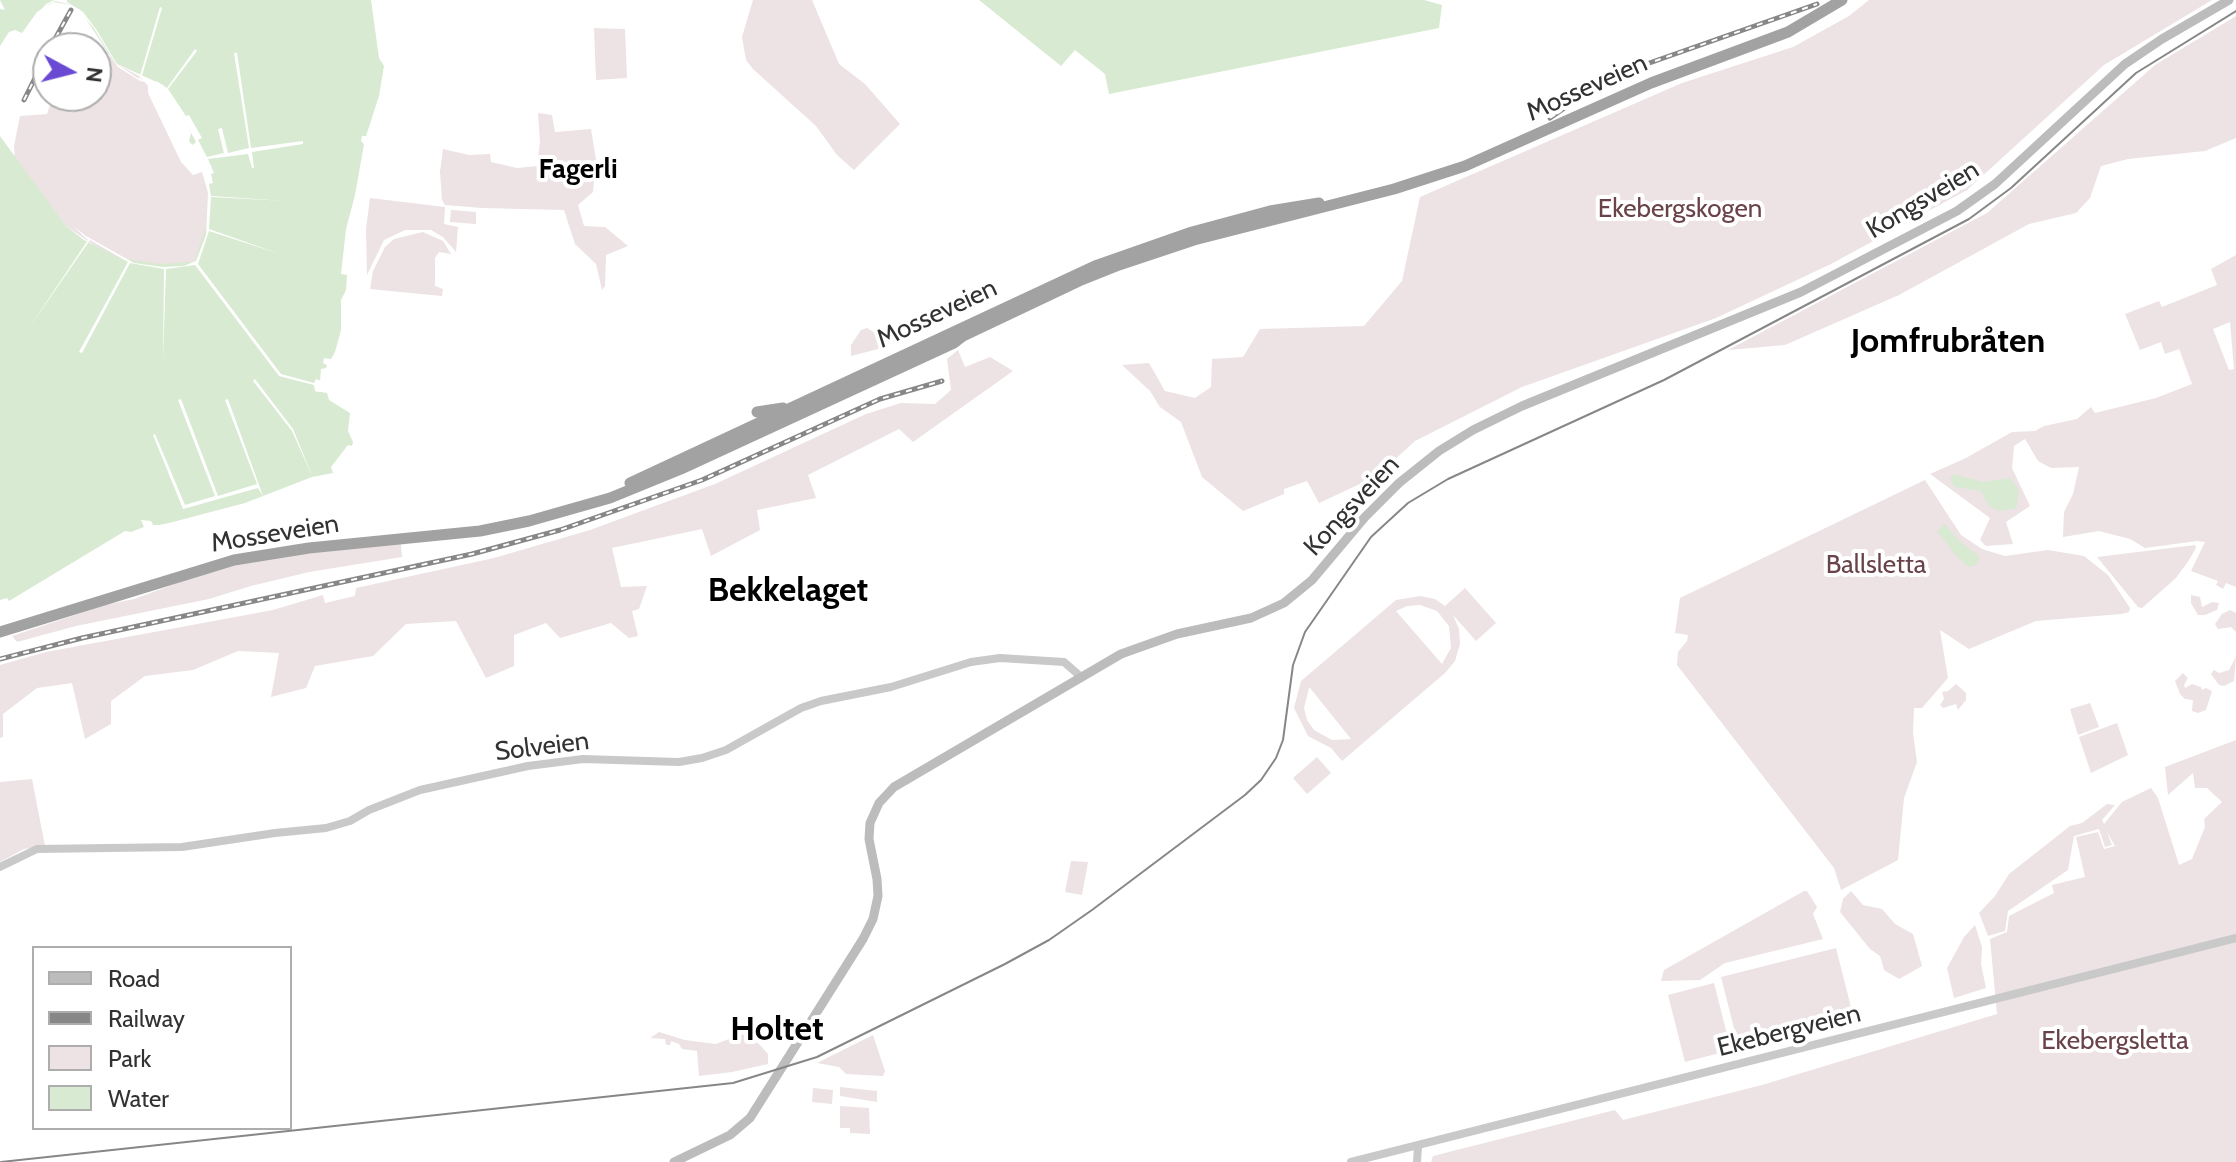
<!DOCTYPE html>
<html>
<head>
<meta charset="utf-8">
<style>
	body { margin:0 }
	#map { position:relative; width:2236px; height:1162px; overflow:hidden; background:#fff; font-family:Cabin,sans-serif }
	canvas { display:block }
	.legend { position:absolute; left:32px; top:946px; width:260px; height:184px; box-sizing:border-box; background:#fff; border:2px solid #adadad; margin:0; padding:10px 14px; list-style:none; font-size:24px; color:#323232 }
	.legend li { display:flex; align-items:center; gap:16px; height:40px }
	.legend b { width:40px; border:2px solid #adadad }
	.north { position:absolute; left:32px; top:32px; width:80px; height:80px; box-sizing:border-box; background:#fff; border:2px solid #adadad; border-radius:50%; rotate:97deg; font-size:22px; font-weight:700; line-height:32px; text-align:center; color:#323232 }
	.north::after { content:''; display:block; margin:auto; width:28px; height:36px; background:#6b4ad3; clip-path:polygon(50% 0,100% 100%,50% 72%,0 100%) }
</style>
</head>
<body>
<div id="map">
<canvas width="2236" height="1162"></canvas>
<ul class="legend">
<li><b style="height:10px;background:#bcbcbc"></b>Road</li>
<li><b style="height:10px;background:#878787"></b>Railway</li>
<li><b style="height:22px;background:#ede2e4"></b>Park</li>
<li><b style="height:22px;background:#d8ead1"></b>Water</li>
</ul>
<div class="north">N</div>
</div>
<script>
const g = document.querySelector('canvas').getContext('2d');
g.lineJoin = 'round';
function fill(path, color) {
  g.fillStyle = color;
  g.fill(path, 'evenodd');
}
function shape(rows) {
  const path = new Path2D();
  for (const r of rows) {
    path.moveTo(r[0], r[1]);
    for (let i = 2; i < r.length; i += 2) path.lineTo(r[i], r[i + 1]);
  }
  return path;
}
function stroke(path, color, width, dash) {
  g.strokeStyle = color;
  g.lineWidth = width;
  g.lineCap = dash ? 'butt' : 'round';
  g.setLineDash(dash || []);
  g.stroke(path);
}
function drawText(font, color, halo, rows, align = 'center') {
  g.font = font + ' Cabin,sans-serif';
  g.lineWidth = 8;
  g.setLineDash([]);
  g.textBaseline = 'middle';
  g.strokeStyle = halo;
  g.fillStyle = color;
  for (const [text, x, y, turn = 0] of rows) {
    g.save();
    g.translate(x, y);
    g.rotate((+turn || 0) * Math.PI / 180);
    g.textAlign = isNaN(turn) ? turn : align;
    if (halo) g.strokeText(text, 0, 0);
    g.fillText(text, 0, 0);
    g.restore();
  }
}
const green = shape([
	[753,0,812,0,839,64,865,84,900,124,854,170,837,155,816,126,753,69,746,60,742,37],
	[1869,0,2212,0,2104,65,1967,190,1831,264,1716,318,1522,387,1415,441,1377,476,1319,503,1307,481,1284,489,1284,494,1243,511,1202,477,1181,422,1160,407,1150,391,1122,365,1149,363,1165,391,1195,398,1211,387,1212,359,1243,357,1260,329,1364,326,1402,281,1420,197,1682,83,1793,47,1849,16],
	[2236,16,2236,138,2205,151,2128,159,2101,166,2090,198,2076,213,2029,224,1899,295,1785,345,1728,350,1987,213,2155,65],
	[594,28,625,29,627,78,596,80],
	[110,56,115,63,141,77,148,86,148,93,181,162,193,175,202,172,208,191,207,232,194,262,160,268,120,259,101,250,66,226,15,159,14,146,20,116,47,114,53,96,96,96,96,62],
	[538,113,552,115,555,132,591,129,596,160,593,192,578,205,584,226,605,227,628,246,606,255,605,286,602,290,596,264,575,244,564,210,482,208,445,205,442,200,440,172,443,149,469,155,490,154,491,162,517,168,537,166,540,142],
	[370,198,445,207,444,224,458,227,456,252,443,237,431,230,405,230,384,240,367,275,366,229],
	[451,210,476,212,476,224,450,222],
	[423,232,443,241,451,254,439,252,435,258,435,286,443,289,442,296,370,289,373,271,385,247,394,239],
	[2236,255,2236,587,2226,583,2223,589,2216,585,2218,581,2191,571,2205,542,2197,541,2145,548,2130,539,2099,531,2063,537,2064,512,2073,494,2079,467,2051,468,2038,461,2025,439,2014,446,2012,468,2030,506,2006,522,2013,544,1986,546,1980,540,1990,518,1930,474,1966,458,2012,432,2035,431,2044,426,2077,419,2091,407,2095,413,2156,398,2192,384,2179,349,2165,354,2161,342,2140,350,2125,314,2159,301,2162,307,2217,285,2211,269],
	[2230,322,2234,369,2229,370,2213,329],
	[867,328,875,333,879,346,878,349,851,356,851,345,861,330],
	[958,350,965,367,990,357,1013,371,913,442,899,429,808,475,816,498,757,510,760,530,711,556,702,529,612,548,621,587,647,586,639,609,632,611,638,636,629,638,611,623,560,638,546,623,514,635,514,666,486,678,456,621,406,624,373,656,315,666,306,688,271,697,279,653,238,651,193,670,145,676,111,701,111,724,85,739,72,683,37,688,3,714,3,737,0,738,0,665,46,652,273,610,323,595,325,603,355,596,356,588,494,558,590,530,715,484,866,414,901,403,935,404,951,390,947,359],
	[1925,480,1961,535,1982,549,2005,556,2048,550,2084,556,2108,575,2130,608,2129,612,2121,614,2036,621,1969,649,1940,630,1948,678,1922,708,1914,708,1913,733,1917,762,1904,798,1898,860,1841,890,1834,868,1677,665,1678,652,1687,641,1688,635,1675,633,1680,598],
	[401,544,402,557,309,572,251,586,209,599,76,626,17,642,12,636,105,605,134,599,221,567,272,557],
	[2195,545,2196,548,2189,560,2176,578,2142,608,2138,607,2097,557],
	[1465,588,1496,623,1476,641,1453,615,1459,629,1460,644,1455,661,1445,673,1342,761,1331,748,1308,736,1294,708,1301,681,1396,600,1420,596,1435,599,1445,606],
	[1420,605,1437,611,1449,626,1451,648,1442,664,1396,611,1407,606],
	[1309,688,1310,688,1351,739,1332,740,1314,730,1307,720,1304,708],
	[2191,595,2200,597,2202,607,2212,602,2219,603,2217,610,2205,615,2198,615,2191,603],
	[2230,610,2236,613,2236,632,2231,627,2218,629,2215,624,2222,614],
	[2236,657,2234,681,2224,686,2219,685,2211,674,2214,670,2219,673,2229,670],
	[2183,673,2188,678,2184,685,2185,688,2192,684,2201,687,2202,690,2206,688,2212,691,2206,710,2198,713,2192,711,2193,700,2185,699,2180,694,2175,681],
	[1956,684,1966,693,1966,700,1958,710,1956,704,1943,708,1940,705,1944,699,1942,692,1948,691],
	[2090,703,2099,727,2078,735,2070,709],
	[2117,723,2128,755,2091,773,2079,737],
	[2236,740,2236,1162,1431,1162,1433,1156,1615,1110,1623,1120,1762,1085,1997,1014,1990,939,2007,932,2009,916,2054,893,2052,885,2085,877,2076,837,2098,832,2104,849,2115,846,2107,832,2112,845,2105,847,2099,829,2074,836,2068,870,2008,911,2005,931,1988,936,1979,913,1995,896,2009,874,2070,826,2082,823,2107,804,2115,805,2102,820,2104,824,2122,802,2151,788,2158,798,2179,865,2192,859,2205,827,2204,819,2222,802,2207,788,2195,788,2193,773,2168,795,2165,767],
	[1317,757,1331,773,1307,794,1293,778],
	[32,779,45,846,24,849,0,862,0,782],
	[1071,861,1088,862,1082,895,1065,892],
	[1804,891,1807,891,1817,907,1813,914,1823,939,1725,963,1700,980,1661,981,1664,970],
	[1851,891,1863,905,1882,909,1895,924,1913,934,1922,966,1899,979,1884,970,1880,956,1870,949,1840,912,1843,899],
	[1975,925,1982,947,1981,964,1986,988,1954,998,1947,968,1964,937],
	[1836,948,1854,1019,1739,1048,1721,977],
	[1714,983,1731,1050,1685,1062,1668,995],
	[659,1032,685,1040,716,1044,742,1034,759,1044,768,1054,768,1064,732,1072,699,1076,697,1051,682,1049,679,1044,671,1041,670,1045,666,1045,665,1039,650,1038],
	[873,1035,885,1071,883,1076,846,1074,839,1067,817,1063],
	[840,1087,877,1091,877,1102,840,1096],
	[813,1088,833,1090,832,1104,812,1102],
	[840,1106,869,1108,870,1134,850,1133,850,1128,840,1128]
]);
const water = shape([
	[0,0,371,0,379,58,384,66,379,96,366,136,362,136,361,141,364,144,355,195,346,229,341,274,347,275,346,290,341,300,341,330,335,352,331,359,324,358,323,363,327,365,326,368,321,369,320,382,316,386,315,391,327,393,329,400,350,413,348,431,353,442,352,446,348,445,331,467,333,473,312,477,245,503,169,523,159,525,153,525,151,521,141,520,144,527,131,532,125,531,9,601,7,598,0,600,0,136,66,226,84,240,120,258,160,264,194,262,206,227,208,191,199,154,189,141,191,133,172,95,163,85,115,63,80,10,71,5,54,2,46,6,37,12,22,33,15,30,9,32,0,46,0,9,5,10],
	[979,0,1424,0,1442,5,1439,28,1109,94,1105,74,1075,50,1061,66],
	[1953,474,1983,482,2010,478,2019,490,2016,508,2000,511,1989,507,1981,491,1955,487,1950,480],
	[1945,524,1958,540,1978,555,1979,559,1976,565,1969,567,1957,557,1937,531]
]);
const pier = shape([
	[54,0,67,0,67,2,83,12,96,29,117,64,139,79,160,7,162,8,141,79,158,82,167,88,195,49,197,51,168,89,186,116,189,115,202,138,198,140,207,157,224,153,218,129,222,128,228,153,249,148,234,53,237,53,251,148,303,141,303,144,252,152,254,168,252,168,248,154,208,159,214,173,211,174,213,183,209,184,211,196,286,201,211,197,209,229,280,254,209,231,198,264,281,374,314,383,316,379,322,381,318,392,315,391,314,385,279,376,195,265,166,269,163,363,164,269,130,263,82,353,79,352,128,262,90,240,27,331,88,240,72,225,86,236,134,263,162,267,184,266,196,261,206,235,208,193,199,159,191,146,196,142,173,99,158,85,140,81,118,67,93,27,80,12,68,4,55,1,47,5,31,28,40,11,46,4],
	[255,379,293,429,313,478,292,431,253,381],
	[181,399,218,496,257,484,225,400,228,399,263,496,258,488,183,509,153,435,155,434,185,505,215,496,178,400]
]);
const tertiary = shape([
	[0,867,37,849,182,847,275,833,326,828,350,821,369,810,420,790,528,766,583,759,679,762,702,758,726,750,801,708,821,701,891,687,971,662,1000,658,1064,662,1080,676],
	[1351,1162,2236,938],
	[1417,1162,1418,1146]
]);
const secondary = shape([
	[674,1162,730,1135,750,1118,863,939,873,919,878,896,877,879,869,839,870,823,879,803,894,787,1121,654,1177,634,1251,618,1284,603,1312,580,1365,517,1399,483,1439,451,1473,430,1522,406,1801,292,1957,211,1995,184,2125,64,2162,39,2229,0]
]);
const trunk = shape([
	[757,412,783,408],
	[630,483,1095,266,1192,232,1270,211,1319,203],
	[0,632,234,560,309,548,480,531,529,521,610,498,681,469,954,343,963,336,1079,281,1119,265,1194,240,1394,189,1465,166,1651,83,1788,32,1842,0]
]);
const tram = shape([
	[1,1162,733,1083,817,1057,1005,964,1049,940,1092,910,1245,795,1261,780,1276,758,1283,740,1293,665,1305,632,1371,537,1408,503,1448,479,1664,380,1969,219,2011,188,2136,73,2236,11]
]);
const rail = shape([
	[50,48,71,10],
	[24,100,48,52],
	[1550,118,1586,93,1638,67,1817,4],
	[0,659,82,638,472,554,560,530,702,480,880,399,942,381]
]);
const streetNames = [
	["Mosseveien",1587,88,-24],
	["Kongsveien",1923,200,-31],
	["Mosseveien",937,314,-25],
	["Kongsveien",1352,506,-47],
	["Mosseveien",275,534,-9],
	["Solveien",542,747,-7],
	["Ekebergveien",1789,1031,-14]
];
const parkNames = [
	["Ekebergskogen",1680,209],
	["Ballsletta",1876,565],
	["Ekebergsletta",2115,1041]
];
const neighbourhoodNames = [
	["Fagerli",578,170]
];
const districtNames = [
	["Jomfrubråten",1948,342],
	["Bekkelaget",788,591],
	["Holtet",777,1030]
];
fill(green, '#ede2e4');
fill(water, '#d8ead1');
fill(pier, '#fff');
stroke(tertiary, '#c9c9c9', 8);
stroke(secondary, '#bcbcbc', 9);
stroke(trunk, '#a2a2a2', 11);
stroke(tram, '#878787', 2);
stroke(rail, '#878787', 5);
stroke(rail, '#fff', 2, [6]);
drawText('26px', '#323232', '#fff', streetNames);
drawText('26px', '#694349', '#fff', parkNames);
drawText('bold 28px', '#000', '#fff', neighbourhoodNames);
drawText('bold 34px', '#000', '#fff', districtNames);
</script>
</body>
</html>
